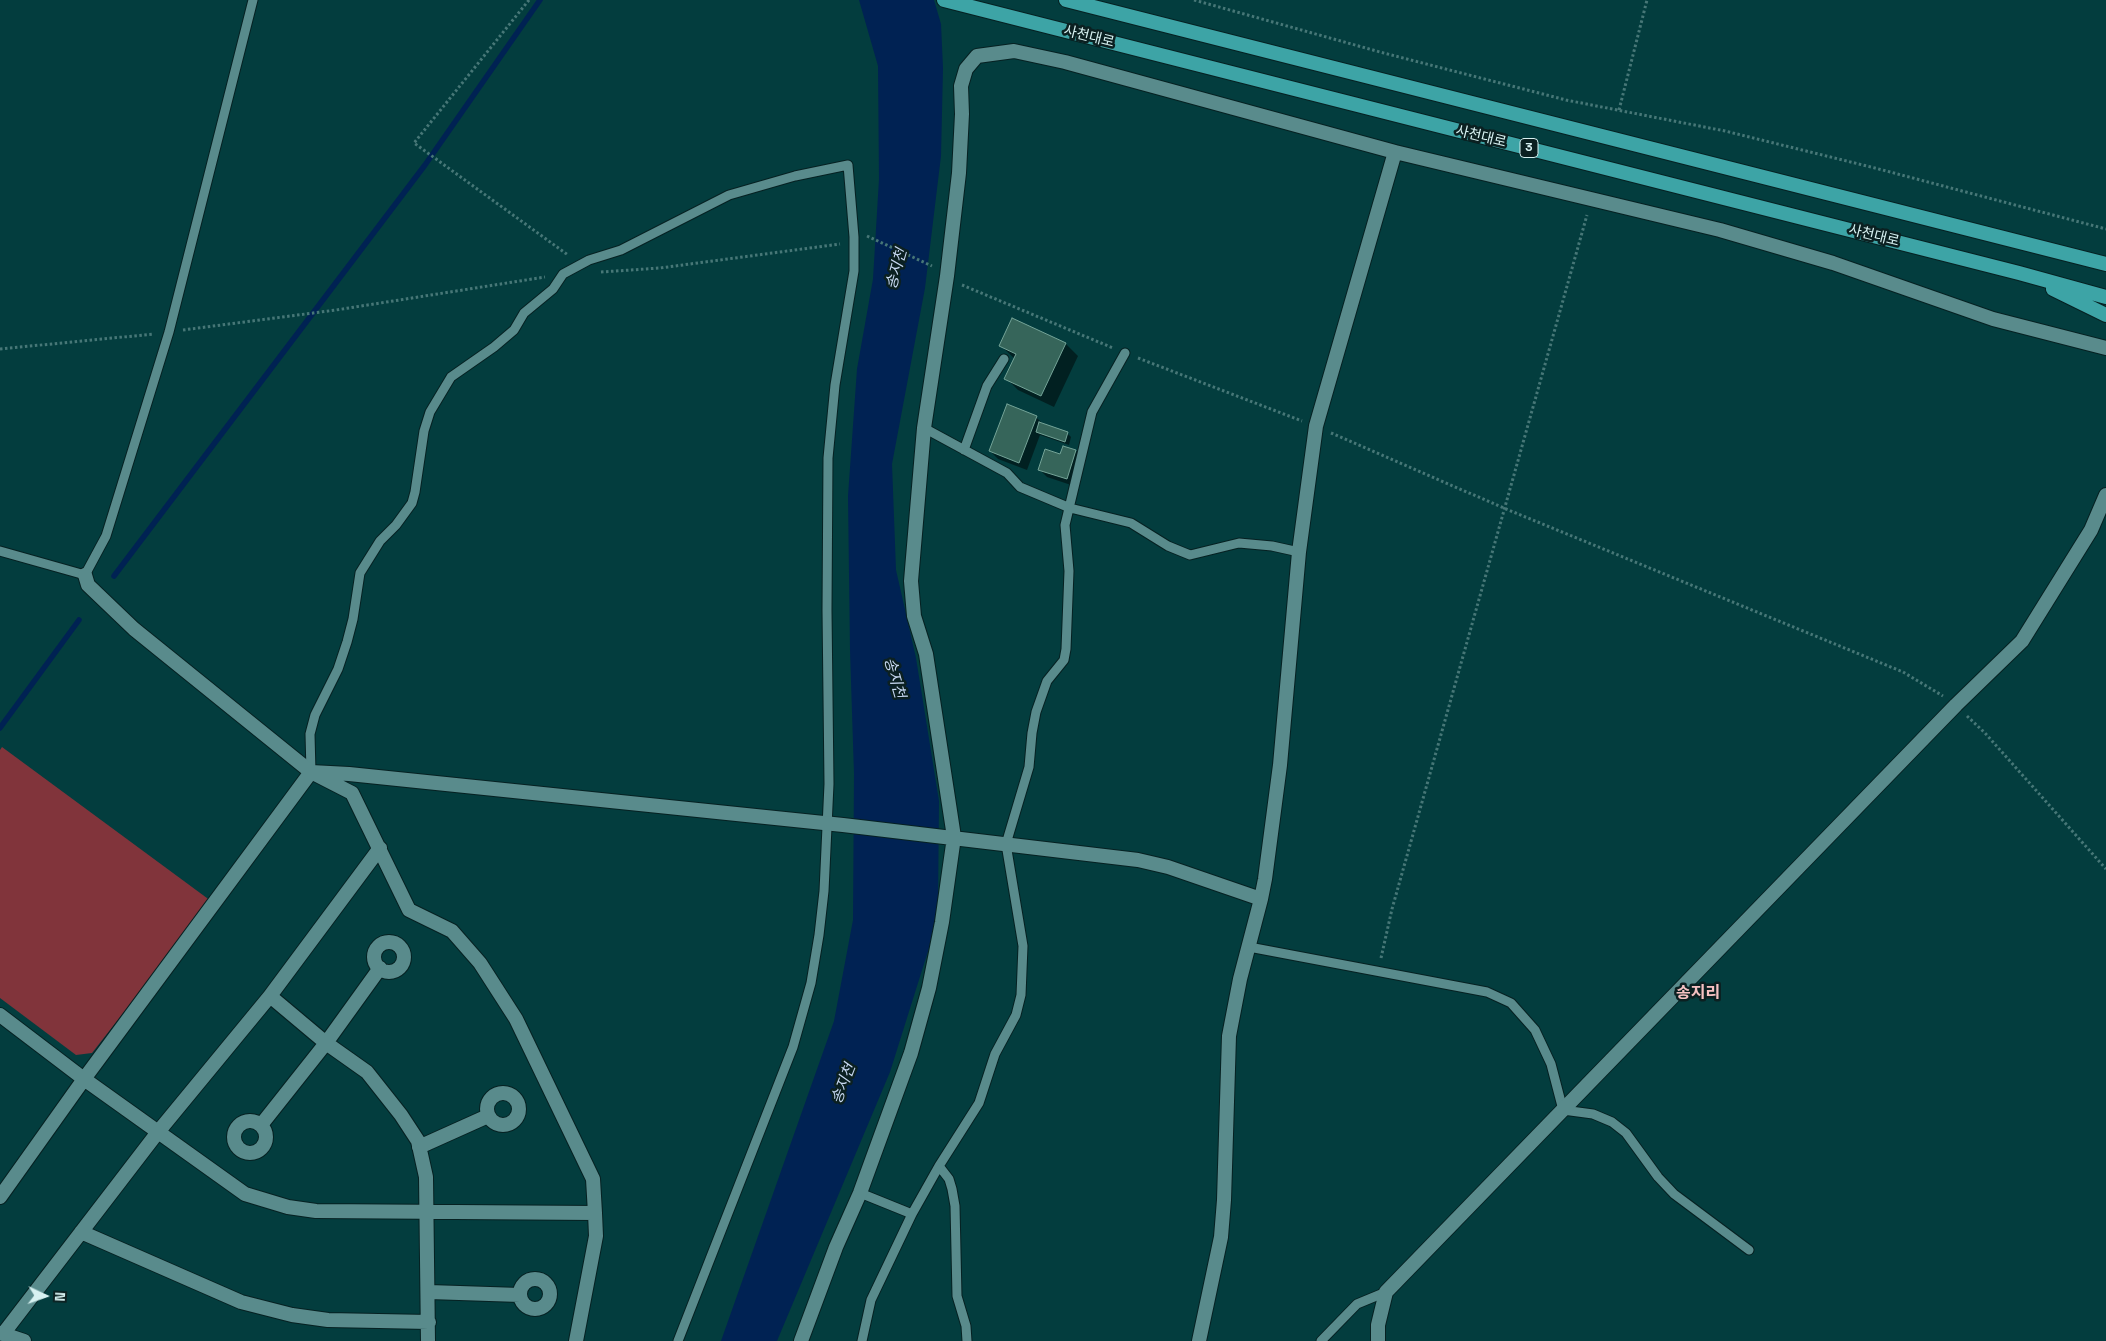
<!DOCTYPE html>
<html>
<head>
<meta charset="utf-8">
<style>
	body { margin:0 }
	#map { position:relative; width:2106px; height:1341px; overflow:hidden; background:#033d3e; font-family:"Space Grotesk",sans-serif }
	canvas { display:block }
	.north { position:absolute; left:20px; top:1271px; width:50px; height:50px; -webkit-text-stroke:4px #0b2021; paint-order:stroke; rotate:93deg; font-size:14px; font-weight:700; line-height:20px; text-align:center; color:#d7f1f1 }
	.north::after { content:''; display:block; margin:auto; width:18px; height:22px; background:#d7f1f1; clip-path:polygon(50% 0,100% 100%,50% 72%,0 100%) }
</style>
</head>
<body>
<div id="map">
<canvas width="2106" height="1341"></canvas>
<div class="north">N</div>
</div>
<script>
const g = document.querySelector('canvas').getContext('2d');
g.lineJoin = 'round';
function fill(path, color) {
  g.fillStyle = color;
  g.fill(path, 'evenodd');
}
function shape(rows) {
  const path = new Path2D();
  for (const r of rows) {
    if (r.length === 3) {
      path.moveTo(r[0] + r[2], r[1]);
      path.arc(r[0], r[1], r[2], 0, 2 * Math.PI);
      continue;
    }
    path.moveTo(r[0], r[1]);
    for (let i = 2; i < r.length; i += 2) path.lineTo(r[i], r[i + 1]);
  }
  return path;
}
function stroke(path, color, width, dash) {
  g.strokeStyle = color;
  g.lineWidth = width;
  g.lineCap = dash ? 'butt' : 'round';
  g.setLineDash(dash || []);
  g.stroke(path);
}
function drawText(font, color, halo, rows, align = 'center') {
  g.font = font + ' "Space Grotesk","Noto Sans KR",sans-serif';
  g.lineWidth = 5;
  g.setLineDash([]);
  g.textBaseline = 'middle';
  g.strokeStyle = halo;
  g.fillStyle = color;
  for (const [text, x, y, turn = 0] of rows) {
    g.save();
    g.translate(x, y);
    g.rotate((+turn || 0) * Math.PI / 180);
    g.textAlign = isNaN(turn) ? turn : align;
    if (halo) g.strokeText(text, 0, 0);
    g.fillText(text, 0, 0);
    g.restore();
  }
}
const green = shape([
	[2,747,211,901,92,1053,76,1055,0,998,0,750]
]);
const water = shape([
	[859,0,934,0,941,24,943,68,941,156,925,288,892,464,896,570,916,658,939,801,938,905,929,948,890,1072,777,1341,721,1341,834,1021,853,920,854,774,850,650,848,496,857,369,873,279,879,179,878,66]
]);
const shadow = shape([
	[1012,319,1066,344,1078,356,1054,407,1018,390,1006,378,1015,359,1000,345],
	[1036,417,1045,426,1067,433,1071,437,1069,445,1040,435,1027,470,998,459,990,451],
	[1076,451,1084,459,1074,486,1047,477,1039,469,1061,455]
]);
const stream = shape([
	[114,576,425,165,540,0],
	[0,728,79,620]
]);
const building = shape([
	[1012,318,1066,343,1041,396,1004,379,1016,354,999,346,1012,318],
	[1007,404,1037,416,1019,463,989,451,1007,404],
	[1039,422,1068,432,1065,442,1036,432,1039,422],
	[1063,446,1076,450,1067,479,1038,470,1045,449,1060,454,1063,446]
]);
const path = shape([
	[529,0,414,143,568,255],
	[1194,0,1380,52,1566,100,1725,131,1875,168,2106,229],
	[1619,110,1647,0],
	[867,236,932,266],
	[601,272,660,268,840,244],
	[962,285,1113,348],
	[183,330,336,310,545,277],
	[0,349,154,334],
	[1138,358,1302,421],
	[1331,433,1506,509,1903,672,1943,696],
	[1967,716,1985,733,2106,869],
	[1381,958,1392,909,1587,215]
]);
const service = shape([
	[924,428,1007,473,1020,487,1070,508,1131,523,1168,546,1190,555,1239,543,1272,546,1299,552],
	[964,450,987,386,1004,359],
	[0,551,85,575,106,536,169,332,253,0],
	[311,772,310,734,315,715,338,669,347,642,353,619,360,573,380,541,396,525,412,503,415,492,424,431,430,412,451,377,494,347,514,330,524,313,553,289,563,274,589,260,621,250,729,195,795,176,848,165,854,237,854,271,835,385,828,458,827,610,829,784,824,891,819,935,811,983,793,1047,678,1341],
	[1249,947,1487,992,1511,1003,1535,1030,1551,1064,1563,1110,1593,1114,1612,1122,1626,1133,1658,1177,1674,1194,1749,1250],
	[939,1166,949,1179,952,1189,955,1206,957,1296,966,1326,967,1341],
	[860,1193,912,1214],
	[862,1341,871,1300,912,1214,939,1166,979,1103,995,1054,1016,1015,1021,995,1023,946,1006,844,1029,767,1032,733,1036,712,1047,681,1064,660,1066,649,1069,571,1065,525,1092,412,1125,353],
	[1321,1341,1357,1304,1386,1292]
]);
const minor = shape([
	[85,575,88,585,134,629,311,772,349,774,843,825,1138,860,1168,867,1261,899],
	[389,957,15],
	[270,996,380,848],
	[0,1015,84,1079,245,1194,288,1207,316,1211,595,1213,596,1236,576,1341],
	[503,1109,16],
	[250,1137,16],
	[261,1125,326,1043,380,968],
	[419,1147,488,1116],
	[0,1197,84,1079,311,772,352,793,409,910,452,931,480,963,516,1019,593,1179,595,1213],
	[81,1232,241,1302,292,1315,328,1320,429,1322],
	[535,1294,15],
	[429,1292,520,1295],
	[0,1333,24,1341],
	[3,1334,158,1132,270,996,326,1043,367,1072,401,1115,418,1141,426,1177,428,1341],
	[801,1341,836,1247,860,1193,911,1053,929,988,942,922,954,837,926,654,914,616,911,581,924,428,947,276,959,173,962,114,961,86,966,69,977,56,1014,51,1065,62,1395,152,1720,230,1833,263,1993,319,2106,348],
	[1199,1341,1221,1237,1224,1200,1229,1036,1240,979,1261,899,1265,879,1280,765,1299,552,1316,426,1395,152],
	[1378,1341,1378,1325,1386,1292,1956,705,2022,641,2091,530,2106,495]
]);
const primary = shape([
	[944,0,2019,273,2106,297],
	[1066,0,2106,264],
	[2053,289,2106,315]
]);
const shields = [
	[1529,148,18]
];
const shieldNames = [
	["3",1529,148]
];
const streetNames = [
	["사천대로",1089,37,14],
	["사천대로",1481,137,14],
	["사천대로",1874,236,14]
];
const waterNames = [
	["송지천",897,269,-74],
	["송지천",894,678,74],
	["송지천",844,1084,-69]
];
const quarterNames = [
	["송지리",1698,994]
];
fill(green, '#81343b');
fill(water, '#002253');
fill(shadow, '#0007');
stroke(stream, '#002253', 5.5);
fill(building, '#36655a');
stroke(building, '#74a498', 1);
stroke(service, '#062122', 11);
stroke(minor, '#062122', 16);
stroke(primary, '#062122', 16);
stroke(path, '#477777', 3, [2.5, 2.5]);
stroke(service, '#598b8c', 9);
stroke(minor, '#598b8c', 14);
stroke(primary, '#3da4a6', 14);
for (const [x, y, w] of shields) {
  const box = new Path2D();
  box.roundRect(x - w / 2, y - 9.5, w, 19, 4);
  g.fillStyle = '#0b2021';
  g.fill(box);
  stroke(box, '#d7f1f1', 1);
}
drawText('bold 12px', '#d7f1f1', null, shieldNames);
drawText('14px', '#d7f1f1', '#0b2021', streetNames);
drawText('italic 15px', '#c7d8f1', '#0b2021', waterNames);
drawText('bold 16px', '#f6c2c3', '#0b2021', quarterNames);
</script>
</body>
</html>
